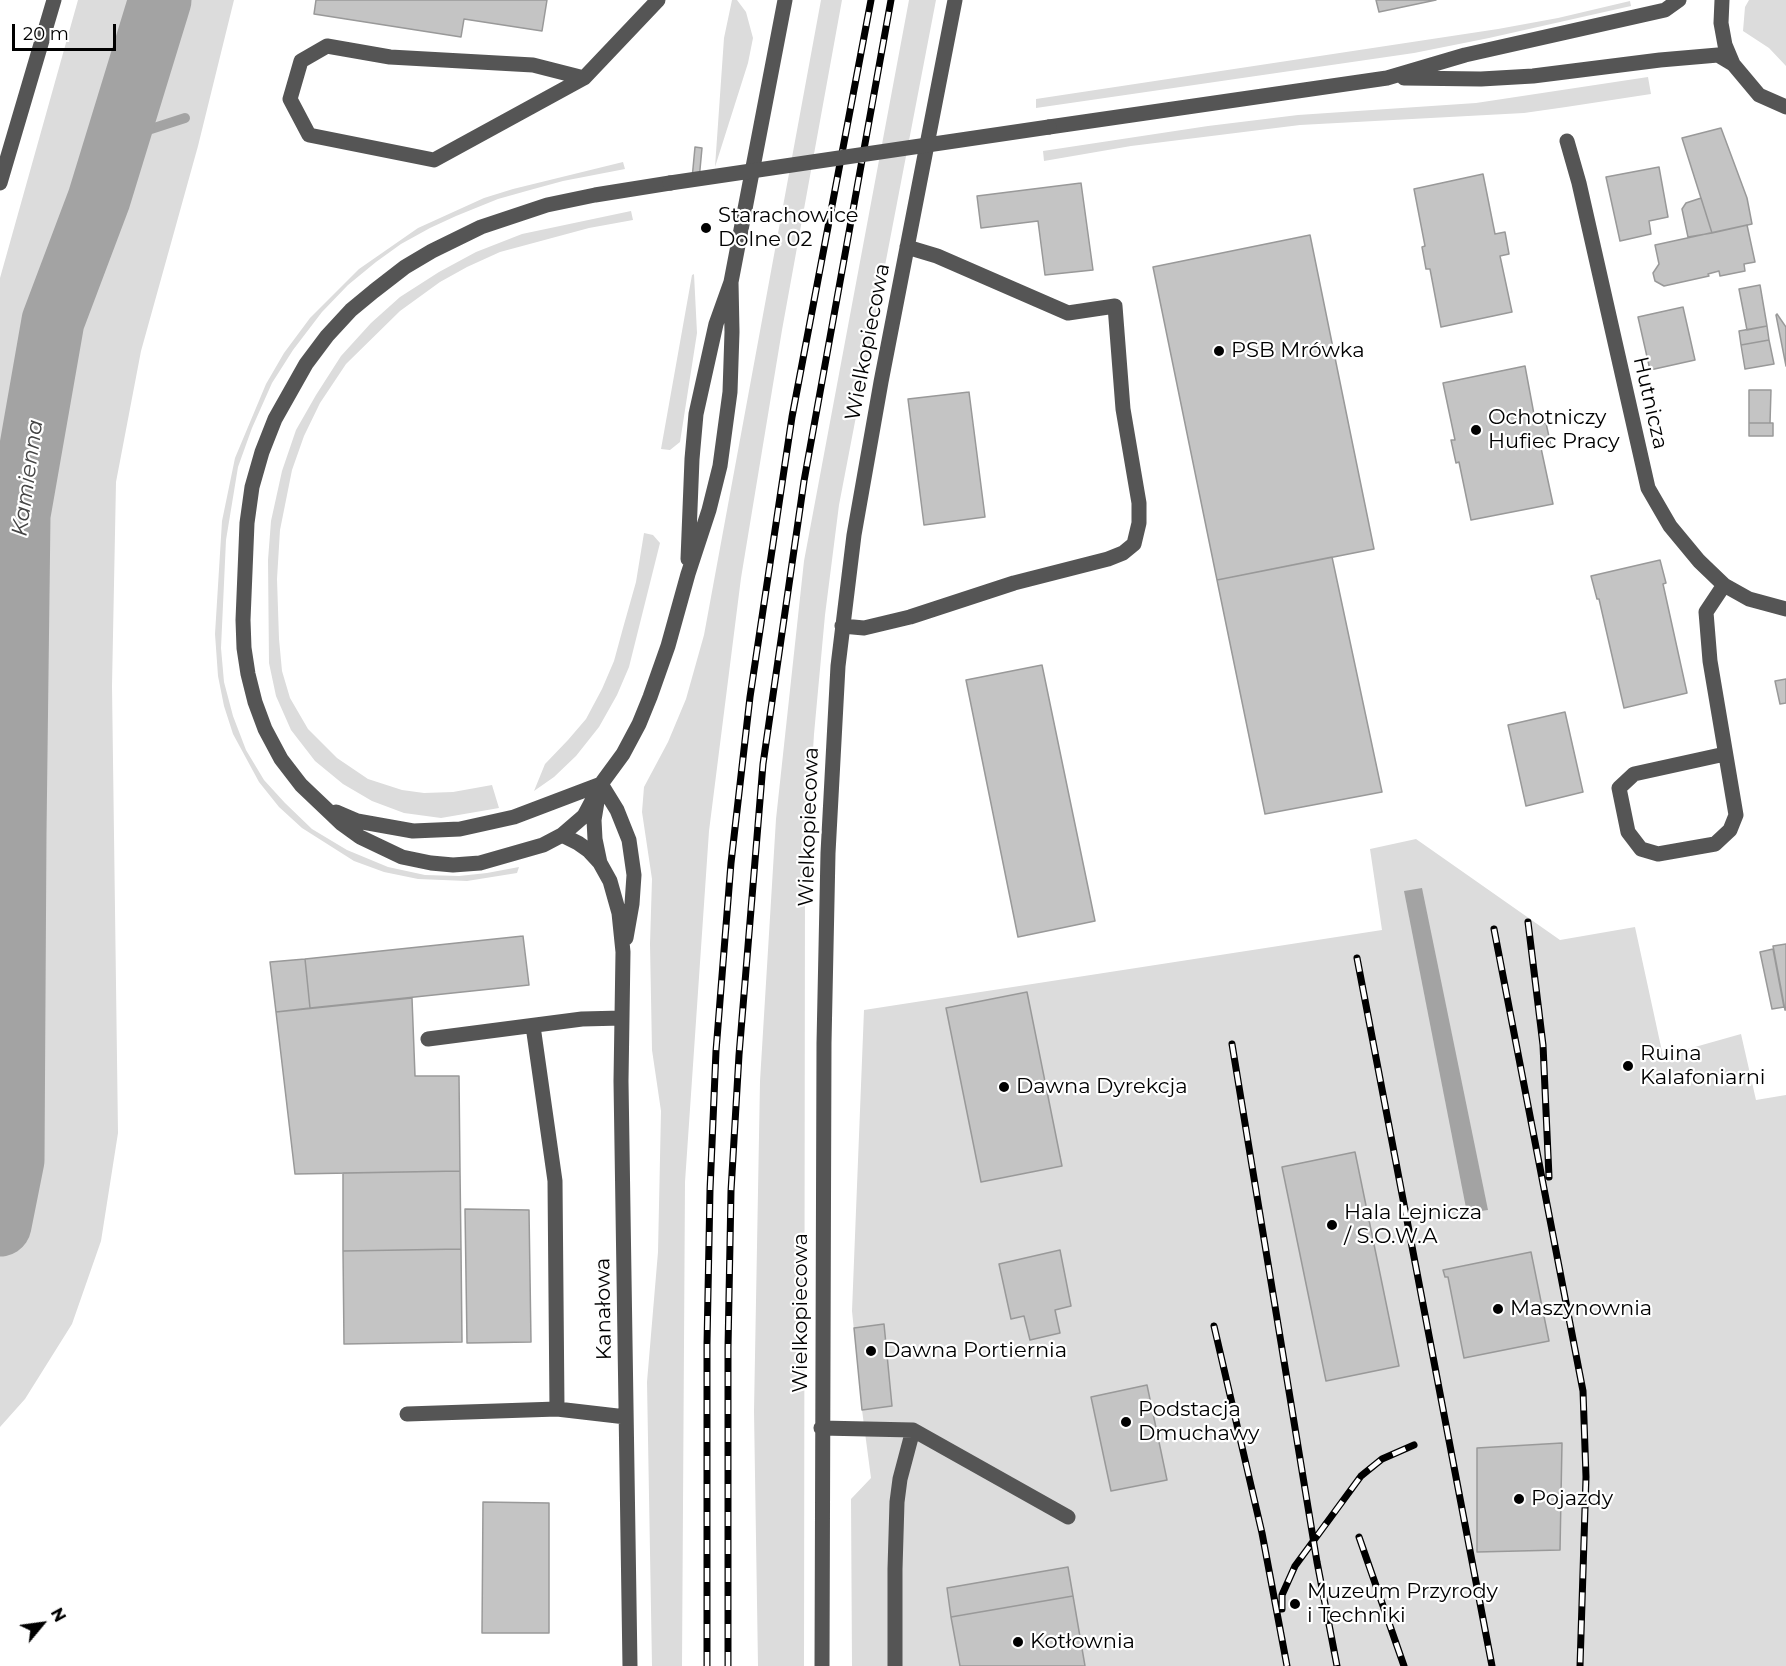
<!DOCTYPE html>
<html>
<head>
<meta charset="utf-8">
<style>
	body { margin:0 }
	#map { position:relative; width:1786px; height:1666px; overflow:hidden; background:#fff; font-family:Montserrat,sans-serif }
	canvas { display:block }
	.north { position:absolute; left:12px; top:1594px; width:60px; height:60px; -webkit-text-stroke:4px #fff; paint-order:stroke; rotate:61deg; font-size:16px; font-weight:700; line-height:24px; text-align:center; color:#000 }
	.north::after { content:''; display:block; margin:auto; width:21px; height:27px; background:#000; clip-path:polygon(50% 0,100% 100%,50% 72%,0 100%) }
	.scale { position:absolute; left:12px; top:24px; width:104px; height:27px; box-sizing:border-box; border:3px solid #000; border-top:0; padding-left:8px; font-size:18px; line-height:21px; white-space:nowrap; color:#000; -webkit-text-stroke:4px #fff; paint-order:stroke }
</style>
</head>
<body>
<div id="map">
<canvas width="1786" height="1666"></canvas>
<div class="north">N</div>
<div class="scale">20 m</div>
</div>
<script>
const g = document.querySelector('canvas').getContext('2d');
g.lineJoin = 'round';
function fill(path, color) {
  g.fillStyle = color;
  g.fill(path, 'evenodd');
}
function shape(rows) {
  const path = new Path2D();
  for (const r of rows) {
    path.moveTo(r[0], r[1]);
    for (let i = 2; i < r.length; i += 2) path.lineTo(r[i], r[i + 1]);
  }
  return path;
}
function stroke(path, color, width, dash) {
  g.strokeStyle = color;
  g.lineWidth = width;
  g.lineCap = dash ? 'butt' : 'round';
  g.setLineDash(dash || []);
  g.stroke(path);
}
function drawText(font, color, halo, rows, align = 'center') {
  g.font = font + ' Montserrat,sans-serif';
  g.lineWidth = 4.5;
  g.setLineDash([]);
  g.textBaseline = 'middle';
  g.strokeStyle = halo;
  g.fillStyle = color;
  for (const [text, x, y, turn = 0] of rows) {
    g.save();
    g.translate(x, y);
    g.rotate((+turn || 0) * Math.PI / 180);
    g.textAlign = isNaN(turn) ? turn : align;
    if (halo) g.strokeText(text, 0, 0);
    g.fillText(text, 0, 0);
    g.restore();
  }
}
const green = shape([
	[78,0,234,0,198,146,141,351,116,482,112,686,118,1133,101,1241,72,1324,25,1399,0,1427,0,278],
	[732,0,737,0,746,12,753,38,748,63,715,167,724,38],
	[821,0,842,0,782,330,741,578,709,831,685,1182,682,1666,652,1666,647,1382,658,1252,661,1111,652,1050,650,944,652,879,642,812,644,787,668,742,686,699,704,635],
	[909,0,936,0,839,505,825,615,814,734,805,878,804,1666,758,1666,754,1411,760,1081,776,819,804,561],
	[1749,0,1786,0,1786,66,1769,48,1743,31,1745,7],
	[1630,1,1631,6,1489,38,1414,53,1036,108,1036,99,1498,29,1558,18],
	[1648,77,1651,94,1566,107,1524,113,1300,125,1131,146,1044,161,1043,151,1208,126,1298,115,1476,103],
	[623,162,625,169,563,181,530,190,498,199,456,216,430,228,401,244,376,262,348,285,322,312,293,350,272,383,252,428,238,467,226,540,221,648,224,682,233,716,246,750,264,780,285,803,312,829,347,850,388,867,425,875,459,876,487,873,519,867,517,873,467,881,418,879,384,872,354,861,302,828,279,807,259,782,233,734,224,706,218,676,215,634,222,521,235,458,266,384,284,353,310,318,359,269,418,228,484,198,513,189],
	[631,211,633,220,589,228,500,252,467,267,440,282,400,311,346,364,320,403,304,436,292,470,280,530,277,579,279,639,282,671,290,698,308,729,337,758,368,779,402,790,424,793,453,792,492,785,499,808,441,818,404,813,372,801,343,784,315,761,291,730,276,696,269,663,268,560,271,521,282,471,296,430,316,395,341,356,371,323,400,297,439,272,476,252,522,234],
	[694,274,697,333,680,442,670,450,661,449,692,275],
	[644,533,653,535,660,543,629,667,617,695,599,727,576,756,554,777,534,791,545,764,568,740,586,719,602,689,614,661,623,628,636,582],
	[1416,839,1560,940,1635,927,1663,1056,1741,1034,1756,1100,1786,1095,1786,1666,852,1666,851,1499,871,1478,862,1410,852,1311,864,1010,1382,930,1370,849]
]);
const water = shape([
	[1422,888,1488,1210,1467,1213,1404,891]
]);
const stream = shape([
	[117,140,185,118]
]);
const river = shape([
	[0,1225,13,1160,15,833,19,515,53,321,99,199,160,0]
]);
const building = shape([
	[316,0,547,0,542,31,464,19,461,37,314,14,316,0],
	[1376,0,1436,0,1379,12,1376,0],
	[1721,128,1747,198,1752,224,1712,233,1682,138,1721,128],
	[695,147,702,148,699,180,692,179,695,147],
	[1659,167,1668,217,1649,221,1651,234,1620,241,1606,177,1659,167],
	[1483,174,1495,234,1505,232,1509,254,1500,256,1512,312,1441,327,1430,269,1426,269,1422,247,1425,246,1414,189,1483,174],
	[1081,183,1093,270,1045,275,1038,221,981,228,977,196,1081,183],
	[1701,198,1712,233,1688,237,1682,209,1686,203,1701,198],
	[1747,225,1755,262,1744,264,1745,271,1720,276,1719,271,1708,274,1709,276,1664,286,1655,281,1653,273,1659,264,1655,245,1747,225],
	[1310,235,1374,549,1217,580,1153,267,1310,235],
	[1760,285,1767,326,1747,330,1739,289,1760,285],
	[1683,307,1695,360,1650,370,1638,317,1683,307],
	[1777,314,1786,327,1786,366,1776,315,1777,314],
	[1767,326,1769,340,1741,345,1739,331,1767,326],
	[1769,340,1774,364,1745,369,1741,345,1769,340],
	[1525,366,1536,425,1546,423,1551,446,1541,448,1553,504,1471,520,1459,462,1456,463,1451,440,1455,440,1443,383,1525,366],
	[1749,390,1771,390,1770,423,1749,423,1749,390],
	[969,392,985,517,924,525,908,399,969,392],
	[1749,423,1773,423,1773,436,1749,436,1749,423],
	[1332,557,1382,792,1265,814,1217,580,1332,557],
	[1660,560,1666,583,1663,584,1687,693,1624,708,1599,599,1597,599,1591,576,1660,560],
	[1042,665,1095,921,1018,937,966,680,1042,665],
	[1786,679,1786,703,1780,704,1775,681,1786,679],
	[1565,712,1583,792,1526,806,1508,725,1565,712],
	[523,936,529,985,310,1008,305,959,523,936],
	[1786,944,1786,1010,1785,1010,1773,946,1786,944],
	[1773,949,1784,1007,1772,1009,1760,952,1773,949],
	[305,959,310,1008,276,1012,270,962,305,959],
	[1027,992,1062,1166,981,1182,946,1008,1027,992],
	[412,998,415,1076,459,1076,460,1171,295,1174,276,1012,412,998],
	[1355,1152,1399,1366,1326,1381,1282,1167,1355,1152],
	[460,1171,461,1249,343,1251,343,1173,460,1171],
	[465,1209,529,1210,531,1342,467,1343,465,1209],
	[461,1249,462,1342,344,1344,343,1251,461,1249],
	[1060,1250,1071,1306,1055,1310,1060,1333,1030,1340,1024,1316,1011,1319,999,1264,1060,1250],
	[1531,1252,1549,1341,1464,1358,1448,1277,1445,1277,1443,1270,1531,1252],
	[884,1324,892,1406,862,1410,854,1328,884,1324],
	[1147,1385,1167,1480,1111,1491,1091,1397,1147,1385],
	[1562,1443,1560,1550,1477,1552,1477,1448,1562,1443],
	[483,1502,549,1503,549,1633,482,1633,483,1502],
	[1068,1567,1073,1596,951,1617,947,1588,1068,1567],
	[1073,1596,1085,1666,960,1666,951,1617,1073,1596]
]);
const minor = shape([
	[1722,0,1721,23,1725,45,1733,64,1759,95,1786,107],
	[584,78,533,65,390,57,327,46,301,61,290,99,309,135,434,160,584,78,658,0],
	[1404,78,1481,79,1533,76,1660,60,1718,55,1733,64],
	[1049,127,1387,78,1465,55,1665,10,1679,0],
	[1567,141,1579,183,1648,488,1670,526,1699,561,1724,585,1749,599,1786,609],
	[0,183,54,0],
	[670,183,595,195,547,205,481,227,432,251,405,267,374,291,351,310,327,336,306,364,275,419,262,452,252,487,247,523,243,620,244,648,248,674,255,702,265,729,281,759,301,785,342,824,360,837,402,857,431,863,453,865,480,863,543,845,562,835,584,816,601,784,623,754,639,724,650,697,668,646,688,574,709,510,720,466,730,392,732,332,731,282],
	[688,559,692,459,696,414,716,324,731,282,785,0],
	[1724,585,1706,612,1710,661,1736,815,1730,830,1715,844,1658,854,1641,849,1628,832,1619,788,1634,774,1725,754],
	[842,626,864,628,910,617,1014,583,1108,559,1123,553,1134,544,1139,523,1139,503,1123,409,1115,306,1068,313,937,256,907,247],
	[601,784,617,810,629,840,634,875,632,904,626,938],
	[597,802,594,820,595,839,600,863],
	[336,812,357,821,413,831,460,829,514,817,601,784],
	[562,835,578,843,588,850,600,863,610,881,619,913,623,952,621,1081,630,1666],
	[533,1026,555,1181,557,1409],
	[428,1039,582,1019,622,1018],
	[407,1414,557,1409,626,1417],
	[821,1428,913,1430,1068,1517],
	[822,1666,824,1043,828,853,838,666,854,535,881,382,955,0],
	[895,1666,895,1569,897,1502,900,1479,913,1430]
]);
const rail = shape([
	[1528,922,1543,1045,1549,1177],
	[1494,929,1583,1391,1586,1477,1580,1666],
	[1357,958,1492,1666],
	[1232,1044,1317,1562,1337,1666],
	[1214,1326,1262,1533,1287,1666],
	[1359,1537,1404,1666],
	[1282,1609,1282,1595,1295,1566,1361,1476,1382,1459,1414,1445],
	[707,1666,707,1344,710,1190,716,1051,731,863,750,697,792,417,871,0],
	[728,1666,728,1348,731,1191,739,1055,763,764,804,481,891,0]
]);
const minorBridge = shape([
	[670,183,1049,127]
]);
const markers = [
	[706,228,6,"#000"],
	[1219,351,6,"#000"],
	[1476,430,6,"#000"],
	[1628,1066,6,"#000"],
	[1004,1087,6,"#000"],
	[1332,1225,6,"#000"],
	[1498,1309,6,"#000"],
	[871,1351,6,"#000"],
	[1126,1422,6,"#000"],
	[1519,1499,6,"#000"],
	[1295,1604,6,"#000"],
	[1018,1642,6,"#000"]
];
const poiNames = [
	["Starachowice",718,216],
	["Dolne 02",718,240],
	["PSB Mrówka",1231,351],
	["Ochotniczy",1488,418],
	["Hufiec Pracy",1488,442],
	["Ruina",1640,1054],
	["Kalafoniarni",1640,1078],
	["Dawna Dyrekcja",1016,1087],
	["Hala Lejnicza",1344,1213],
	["/ S.O.W.A",1344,1237],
	["Maszynownia",1510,1309],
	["Dawna Portiernia",883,1351],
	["Podstacja",1138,1410],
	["Dmuchawy",1138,1434],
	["Pojazdy",1531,1499],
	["Muzeum Przyrody",1307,1592],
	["i Techniki",1307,1616],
	["Kotłownia",1030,1642]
];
const streetNames = [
	["Wielkopiecowa",868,342,-79],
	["Hutnicza",1650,403,77],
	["Wielkopiecowa",809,827,-88],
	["Kanałowa",604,1309,-91],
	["Wielkopiecowa",801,1313,-90]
];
const waterNames = [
	["Kamienna",28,478,-82]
];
fill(green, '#dcdcdc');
fill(water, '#a3a3a3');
stroke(stream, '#a3a3a3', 10);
stroke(river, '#a3a3a3', 63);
fill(building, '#c4c4c4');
stroke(building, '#999', 1.5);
stroke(minor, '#555', 15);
stroke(rail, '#000', 7);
stroke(rail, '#fff', 4.5, [14]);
stroke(minorBridge, '#555', 15);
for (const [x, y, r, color] of markers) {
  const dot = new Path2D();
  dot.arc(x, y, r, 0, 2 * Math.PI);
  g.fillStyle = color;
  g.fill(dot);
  stroke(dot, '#fff', 2);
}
drawText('21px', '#000', '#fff', poiNames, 'left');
drawText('21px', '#000', '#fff', streetNames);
drawText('italic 22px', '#444', '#fff', waterNames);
</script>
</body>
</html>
